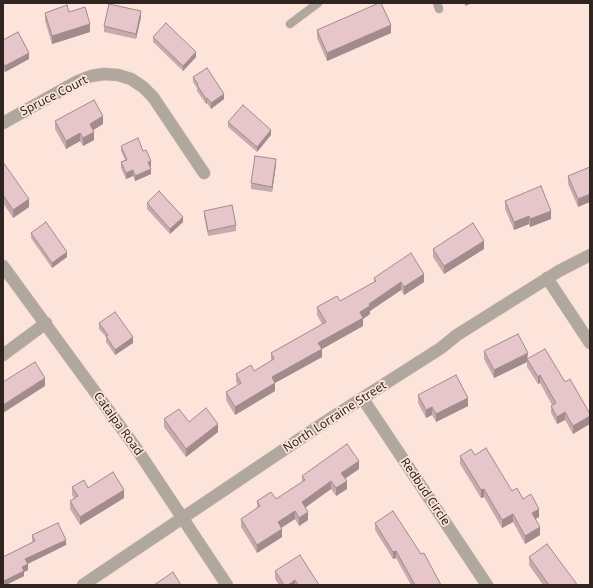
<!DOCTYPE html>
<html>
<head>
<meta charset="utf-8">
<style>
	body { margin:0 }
	#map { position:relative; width:593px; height:588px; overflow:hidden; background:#fce4db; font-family:"Noto Sans",sans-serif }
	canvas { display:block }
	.frame { position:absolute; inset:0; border:4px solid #2f2420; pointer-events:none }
</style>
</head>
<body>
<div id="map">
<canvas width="593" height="588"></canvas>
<div class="frame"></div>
</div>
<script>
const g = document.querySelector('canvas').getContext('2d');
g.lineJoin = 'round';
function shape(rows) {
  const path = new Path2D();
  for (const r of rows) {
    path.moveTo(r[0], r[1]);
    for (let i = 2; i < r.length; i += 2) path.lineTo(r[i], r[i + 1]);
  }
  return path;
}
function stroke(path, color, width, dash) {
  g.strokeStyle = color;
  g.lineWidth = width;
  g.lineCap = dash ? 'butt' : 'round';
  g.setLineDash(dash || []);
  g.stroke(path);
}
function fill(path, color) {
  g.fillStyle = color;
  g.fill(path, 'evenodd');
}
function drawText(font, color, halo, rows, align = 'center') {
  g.font = font + ' "Noto Sans",sans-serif';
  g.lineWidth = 3.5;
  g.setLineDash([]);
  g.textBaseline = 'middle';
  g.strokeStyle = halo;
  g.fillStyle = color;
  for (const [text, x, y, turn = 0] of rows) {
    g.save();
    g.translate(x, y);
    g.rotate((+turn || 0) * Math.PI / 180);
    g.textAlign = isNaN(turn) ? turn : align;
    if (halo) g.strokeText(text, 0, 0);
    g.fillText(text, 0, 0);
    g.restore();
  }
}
const lane = shape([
	[437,3,439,9],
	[290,24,318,3]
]);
const street = shape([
	[3,123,78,81,91,76,104,74,118,75,131,79,143,87,153,97,204,173],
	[3,266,136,448,227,585],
	[547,278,590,343],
	[3,355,46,323],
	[363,399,487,585],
	[83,585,325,422,441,348,457,335,559,271,590,255]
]);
const wall = shape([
	[69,12,90,32,52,44,45,21,45,13],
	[141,17,136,39,104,32,104,26],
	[317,30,391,33,327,61,317,38],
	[153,37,196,57,183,71,153,42],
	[3,40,29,59,5,72,3,69],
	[193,77,224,99,211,109,207,103,206,104,197,91,197,88,193,82],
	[55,121,103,124,93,130,94,140,83,146,80,141,66,149,55,129],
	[228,122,271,135,257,152,228,127],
	[121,146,143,151,151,166,150,167,151,174,135,181,133,176,126,179,121,168,121,162,125,160,121,151],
	[3,162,29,207,13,218,3,203],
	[276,165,272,192,251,189,251,183],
	[590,167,578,207,568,184,568,176],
	[505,201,551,219,530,227,529,224,514,230,505,209],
	[147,203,183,222,170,234,147,209],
	[204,211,236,225,236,231,208,236,204,216],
	[31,233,67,257,52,268,31,238],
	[433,249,484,249,444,274,433,257],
	[374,278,424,282,404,295,401,290,370,311,370,314,363,319,363,326,322,349,322,357,275,383,275,391,235,415,226,400,226,392,238,385,236,382,236,374,254,371,271,361,271,353,322,324,317,315,317,307,340,301,374,282],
	[99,323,133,343,115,355,106,342,106,337,99,329],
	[484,351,528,359,565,382,590,414,573,434,565,420,557,424,551,413,551,406,552,405,540,383,538,384,527,367,527,362,494,378,484,359],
	[418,395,468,406,436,422,432,415,426,418,418,403],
	[164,419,189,422,218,432,186,457,164,427],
	[475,455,512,491,523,499,539,517,535,519,540,535,525,544,513,522,502,528,484,497,481,498,460,464,460,456],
	[359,469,345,479,347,489,336,496,331,489,305,507,308,520,299,526,295,519,281,528,282,537,257,553,241,527,241,519,257,508,257,501,276,499,302,482,302,476],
	[72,487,88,488,124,498,80,525,70,509,70,501,74,498,72,495],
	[375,523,441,585,411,585,396,558,393,559,375,530],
	[32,535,66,545,28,564,28,570,24,572,24,576,6,585,4,585,3,557,33,542,32,541],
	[529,557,577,585,543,585,529,565],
	[275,571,319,585,279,585,275,579]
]);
const shadedWall = shape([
	[465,3,472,3,465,6],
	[141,11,141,17,136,39,136,34],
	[90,24,90,32,52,44,52,36],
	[391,25,391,33,327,61,327,53],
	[196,52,196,57,183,71,183,66],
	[29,53,29,59,5,72,5,66],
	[224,94,224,99,211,109,211,103],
	[207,98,207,103,206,104,206,99],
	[103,116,103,124,90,132,90,124],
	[271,130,271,135,257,152,257,147],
	[94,132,94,140,83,146,83,138],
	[80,133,80,141,66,149,66,141],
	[276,159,276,165,272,192,272,187],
	[151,161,151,166,148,168,148,162],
	[151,169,151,174,135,181,135,176],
	[133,170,133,176,126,179,126,173],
	[590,194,590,202,578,207,578,199],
	[29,199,29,207,13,218,13,210],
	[551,211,551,219,530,227,530,219],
	[529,216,529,224,514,230,514,222],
	[183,217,183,222,170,234,170,229],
	[484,241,484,249,444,274,444,266],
	[67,252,67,257,52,268,52,263],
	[424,274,424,282,404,295,404,287],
	[401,282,401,290,370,311,370,314,363,319,363,326,322,349,322,357,275,383,275,391,235,415,235,407,272,377,360,312,369,304],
	[133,337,133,343,115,355,115,350],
	[528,353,527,362,494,378,494,370],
	[540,375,540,383,538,384,538,377],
	[45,378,45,386,3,413,3,405],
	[468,398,468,406,436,422,436,414],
	[432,407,432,415,426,418,426,410],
	[565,412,565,420,557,424,557,417],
	[590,416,590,424,573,434,573,426],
	[218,424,218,432,186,457,186,449],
	[359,461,359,469,341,481,341,473],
	[331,481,331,489,302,510,302,502],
	[347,481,347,489,336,496,336,488],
	[484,489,484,497,481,498,481,490],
	[124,490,124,498,80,525,80,517],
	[539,509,539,517,532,521,532,513],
	[295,511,295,519,278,530,278,522],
	[308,512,308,520,299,526,299,518],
	[513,514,513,522,502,528,502,520],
	[540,527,540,535,525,544,525,536],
	[282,529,282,537,257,553,257,545],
	[66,540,66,545,25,565,25,559],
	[396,551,396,558,393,559,393,552],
	[28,564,28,570,24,572,24,576,6,585,4,585,4,581,22,567],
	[295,580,295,585,288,585]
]);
const building = shape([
	[379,3,381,3,391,25,327,53,317,30,379,3],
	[109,4,141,11,136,34,104,26,109,4],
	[67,5,69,12,85,7,90,24,52,36,45,13,67,5],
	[166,23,196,52,183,66,153,37,166,23],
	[18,32,29,53,5,66,3,63,3,40,18,32],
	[207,68,224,94,211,103,207,98,206,99,197,85,198,84,193,77,207,68],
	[94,100,103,116,90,124,94,132,83,138,80,133,66,141,55,121,94,100],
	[243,105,271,130,257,147,228,122,243,105],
	[138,138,143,151,146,150,151,161,148,162,151,169,135,176,133,170,126,173,121,162,127,160,121,146,138,138],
	[255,156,276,159,272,187,251,183,255,156],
	[3,162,29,199,13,210,3,195,3,162],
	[590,167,590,194,578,199,568,176,590,167],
	[541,186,551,211,530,219,529,216,514,222,505,201,541,186],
	[159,191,183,217,170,229,147,203,159,191],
	[232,205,236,225,208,231,204,211,232,205],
	[46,222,67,252,52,263,31,233,46,222],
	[473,223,484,241,444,266,433,249,473,223],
	[411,253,424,274,404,287,401,282,369,304,370,306,360,312,363,318,318,343,322,349,272,377,275,383,235,407,226,392,241,383,236,374,251,365,254,371,274,359,271,353,326,322,317,307,337,296,340,301,376,281,374,278,411,253],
	[115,312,133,337,115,350,106,336,108,335,99,323,115,312],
	[518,334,528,353,494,370,484,351,518,334],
	[545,349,565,382,570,379,590,414,590,416,573,426,565,412,557,417,551,406,556,403,540,375,538,377,527,359,545,349],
	[35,362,45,378,3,405,3,382,35,362],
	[456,375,468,398,436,414,432,407,426,410,418,395,456,375],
	[206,408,218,424,186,449,164,419,179,409,189,422,206,408],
	[347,444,359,461,341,473,347,481,336,488,331,481,302,502,308,512,299,518,295,511,278,522,282,529,257,545,241,519,260,506,257,501,271,492,276,499,305,480,302,476,347,444],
	[486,448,512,491,517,488,523,499,531,494,539,509,532,513,540,527,525,536,513,514,502,520,484,489,481,490,460,456,471,449,475,455,486,448],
	[113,472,124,490,80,517,70,501,78,496,72,487,84,480,88,488,113,472],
	[393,511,421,554,424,553,441,585,415,585,396,551,393,552,375,523,393,511],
	[58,523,66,540,25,559,28,564,22,567,24,571,4,581,3,579,3,557,35,541,32,535,58,523],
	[547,544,576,583,577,585,549,585,529,557,547,544],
	[300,555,319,585,298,585,295,580,288,585,284,585,275,571,300,555],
	[173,572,181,585,154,585,173,572]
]);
const streetNames = [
	["Spruce Court",54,96,-27],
	["North Lorraine Street",335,417,-33],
	["Catalpa Road",118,424,54],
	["Redbud Circle",425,492,56]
];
stroke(lane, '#d7c1b9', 9);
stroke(street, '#d7c1b9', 13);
stroke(lane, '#b0a89e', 8);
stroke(street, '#b0a89e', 12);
fill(wall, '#c6aaae');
fill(shadedWall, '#a18b8d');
fill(building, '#e6c6ca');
stroke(building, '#a18b8d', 1);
drawText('12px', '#2f2420', '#fce4db', streetNames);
</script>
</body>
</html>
